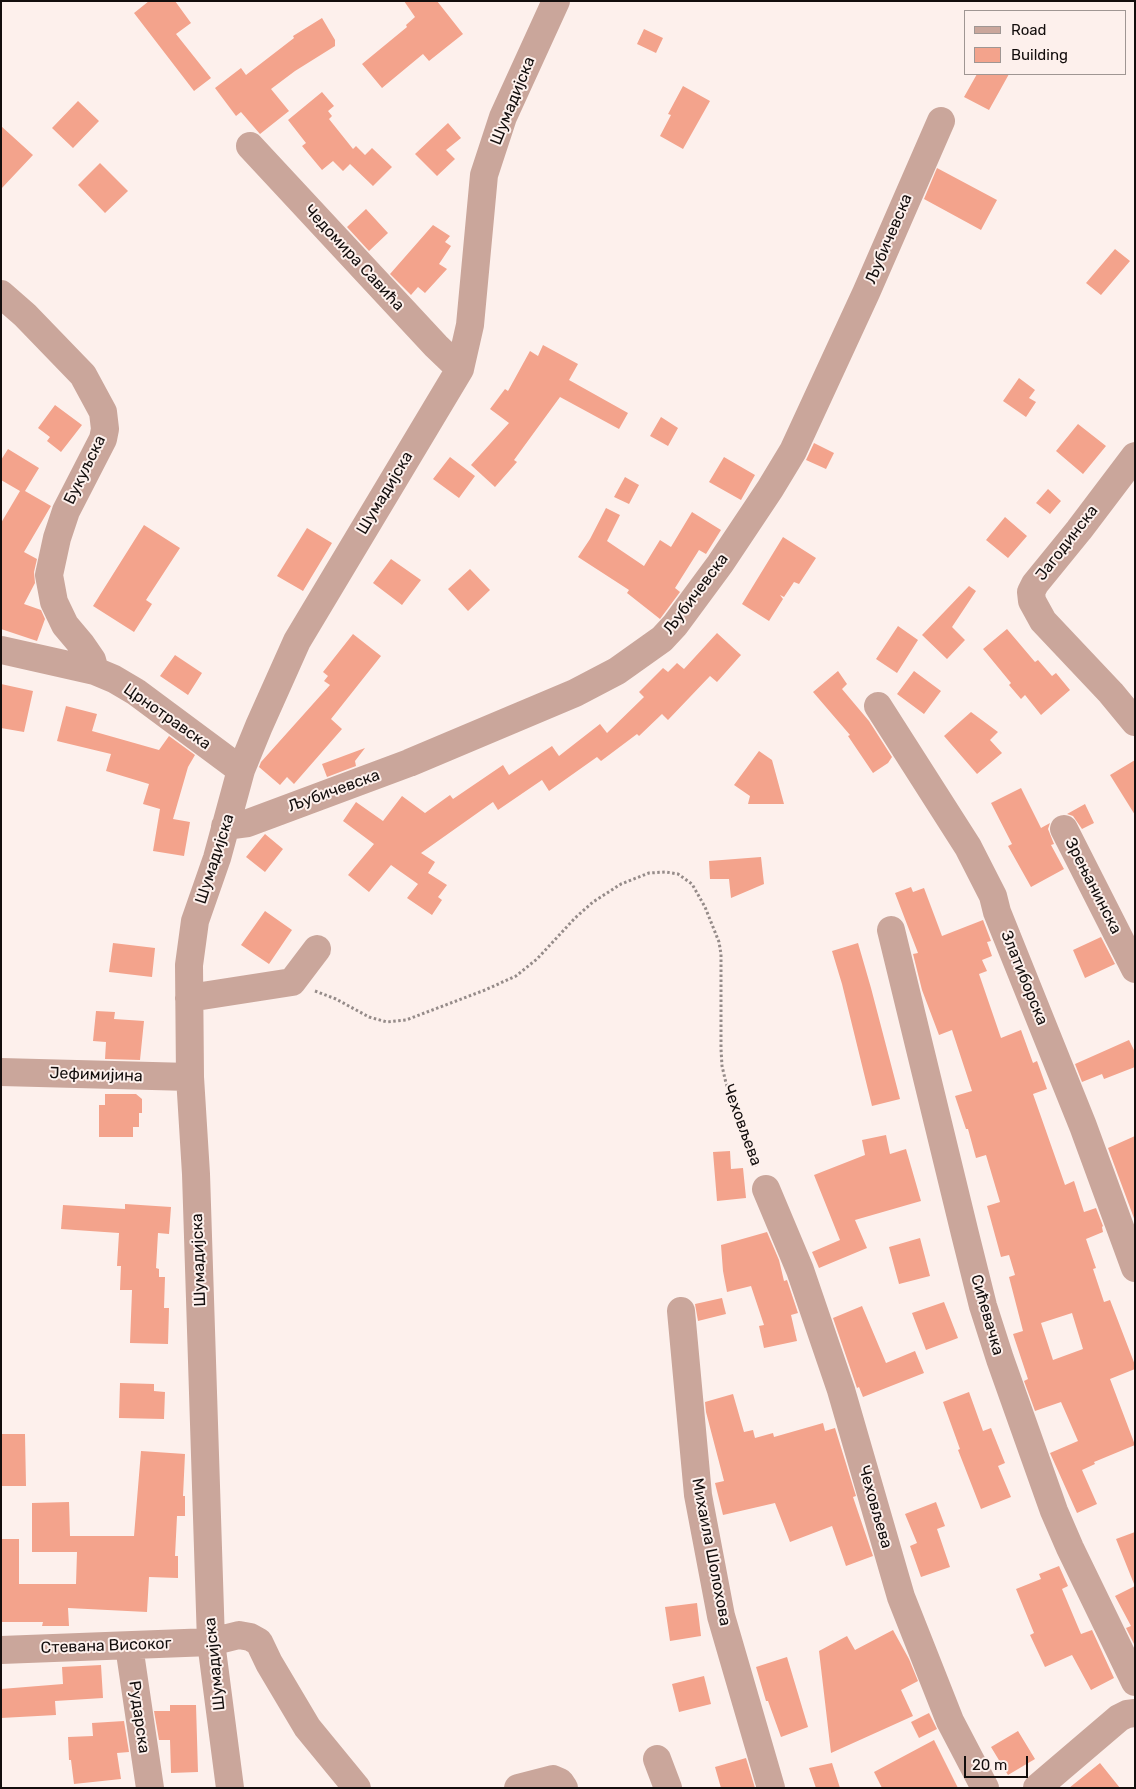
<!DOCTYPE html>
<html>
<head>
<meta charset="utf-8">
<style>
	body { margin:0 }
	#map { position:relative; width:1136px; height:1789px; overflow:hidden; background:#fdf0ec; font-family:Rubik,sans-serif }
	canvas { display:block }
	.frame { position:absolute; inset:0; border:2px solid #130e0d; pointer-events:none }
	.legend { position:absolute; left:964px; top:10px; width:162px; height:65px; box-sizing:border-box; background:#fdf0ec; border:1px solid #9f9693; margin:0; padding:6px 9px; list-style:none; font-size:15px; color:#130e0d }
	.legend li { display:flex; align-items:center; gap:10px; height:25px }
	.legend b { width:25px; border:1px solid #9f9693 }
	.scale { position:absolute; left:964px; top:1756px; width:64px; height:22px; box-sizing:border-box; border:2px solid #130e0d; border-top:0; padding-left:6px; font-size:15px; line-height:18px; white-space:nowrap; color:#130e0d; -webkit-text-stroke:4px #fdf0ec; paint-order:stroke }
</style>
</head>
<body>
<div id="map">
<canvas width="1136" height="1789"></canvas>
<div class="frame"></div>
<ul class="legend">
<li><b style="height:6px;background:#caa69b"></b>Road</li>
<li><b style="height:14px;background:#f3a38c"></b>Building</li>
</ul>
<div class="scale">20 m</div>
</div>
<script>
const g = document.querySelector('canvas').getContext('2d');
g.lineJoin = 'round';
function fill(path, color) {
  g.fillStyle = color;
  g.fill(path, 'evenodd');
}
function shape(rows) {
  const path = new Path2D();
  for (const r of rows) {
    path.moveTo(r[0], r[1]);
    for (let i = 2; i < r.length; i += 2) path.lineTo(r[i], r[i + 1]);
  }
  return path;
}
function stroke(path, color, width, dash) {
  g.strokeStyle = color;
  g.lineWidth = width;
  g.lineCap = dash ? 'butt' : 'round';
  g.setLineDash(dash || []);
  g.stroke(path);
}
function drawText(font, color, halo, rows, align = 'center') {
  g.font = font + ' Rubik,sans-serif';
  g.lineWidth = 4;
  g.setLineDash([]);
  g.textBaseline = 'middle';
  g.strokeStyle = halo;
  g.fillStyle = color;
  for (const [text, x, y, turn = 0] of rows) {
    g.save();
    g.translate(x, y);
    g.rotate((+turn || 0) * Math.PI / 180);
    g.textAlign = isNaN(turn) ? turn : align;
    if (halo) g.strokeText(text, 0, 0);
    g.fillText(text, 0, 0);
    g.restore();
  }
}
const building = shape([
	[149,1,175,1,191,23,176,34,211,78,194,91,134,13],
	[404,1,437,1,463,34,429,61,423,54,382,88,362,64,407,27,406,25,415,17],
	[322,18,335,40,335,46,295,71,271,89,289,111,260,134,241,112,236,116,215,88,241,68,246,75,294,38,293,36],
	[644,29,663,38,656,53,637,44],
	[977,74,1009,74,989,110,964,97],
	[683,86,710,101,683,149,660,136,671,115,668,114],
	[322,92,334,106,328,111,332,116,329,119,353,149,356,146,365,155,372,148,392,167,373,186,350,164,343,171,333,161,322,170,302,146,306,143,288,120],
	[78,101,99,121,73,148,52,128],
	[448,123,461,138,446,150,455,159,437,176,415,154],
	[1,126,33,155,1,189],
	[100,163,128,191,105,213,78,185],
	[937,168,997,200,981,230,924,199],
	[366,209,388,233,369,251,347,227],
	[433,225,450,236,445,242,451,246,439,264,447,269,425,293,418,287,411,295,390,274],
	[1115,249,1130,261,1101,295,1086,283],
	[543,345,578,364,569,380,628,413,619,429,560,397,514,460,517,462,495,487,471,465,509,423,490,409,505,389,508,391,530,351,538,356],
	[1019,378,1035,390,1029,398,1036,402,1026,417,1003,401],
	[55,405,82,425,61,452,47,441,50,437,38,428],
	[661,417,678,428,668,446,650,436],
	[1078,424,1106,446,1083,474,1056,451],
	[814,443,834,453,826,469,806,460],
	[8,449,39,468,25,491,51,506,24,552,37,559,34,572,35,583,24,604,41,610,45,619,37,641,1,629,1,523,20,491,1,480,1,460],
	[450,457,475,476,459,498,433,479],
	[724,457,755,475,741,500,709,482],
	[625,477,639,485,629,504,614,497],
	[1048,489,1061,501,1050,514,1036,503],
	[606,508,620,515,607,541,644,566,660,540,671,547,692,512,721,530,706,554,699,550,675,588,680,592,660,619,627,593,629,590,578,557,590,539],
	[1005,517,1027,536,1008,558,986,540],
	[144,525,180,548,146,600,152,604,134,632,93,606],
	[307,528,332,543,303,591,277,576],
	[783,537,816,558,799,584,794,582,784,597,780,595,783,599,769,621,742,604],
	[391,559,421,580,402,605,373,583],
	[470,569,490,590,468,611,448,589],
	[969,586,976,591,952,627,965,640,947,659,922,635],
	[898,626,918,640,897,673,876,659],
	[1007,629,1035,662,1038,660,1052,676,1056,673,1070,690,1041,715,1025,695,1021,699,1009,685,1011,683,983,649],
	[717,633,741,655,717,682,710,676,668,720,662,714,639,736,637,734,601,761,597,757,549,791,542,780,498,810,493,802,421,853,435,862,428,873,447,885,438,897,442,900,432,915,407,898,418,884,391,865,369,892,348,875,374,844,343,821,356,802,383,821,402,796,425,813,450,795,453,799,503,765,509,775,552,746,559,756,600,724,607,733,644,697,639,692,663,668,668,672,677,663,684,669],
	[353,634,381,656,331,719,342,729,294,784,287,777,280,785,259,767,261,762,330,685,324,681,328,676,323,672],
	[175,655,202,673,188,695,160,676],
	[838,671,847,684,842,689,869,721,892,757,888,763,873,773,848,736,850,735,813,692],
	[914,671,941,691,924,714,897,694],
	[1,684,33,691,24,732,1,728],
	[66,706,97,714,92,731,159,750,169,736,195,755,188,767,173,819,190,822,184,856,153,851,160,809,143,804,149,784,106,771,111,754,57,741],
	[971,712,998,732,990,740,1002,753,977,774,944,736],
	[365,748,355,761,356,766,327,777,322,764],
	[759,751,772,760,784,804,748,804,750,796,734,785],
	[1135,760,1135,815,1110,775],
	[1021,788,1041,828,1050,823,1048,829,1054,844,1051,845,1064,869,1031,887,1008,846,1012,844,991,803],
	[1085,804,1094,823,1082,829,1073,816,1067,814],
	[265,834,283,849,265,872,246,857],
	[761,857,764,884,731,898,729,879,710,879,709,861],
	[911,887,913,892,924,888,942,936,983,920,991,941,987,942,992,956,982,960,987,971,979,974,1001,1038,1021,1030,1033,1063,1037,1061,1047,1089,1033,1094,1065,1185,1074,1181,1084,1212,1096,1208,1103,1226,1102,1227,1103,1232,1086,1239,1096,1268,1093,1269,1104,1302,1110,1300,1135,1365,1135,1369,1110,1379,1135,1445,1094,1462,1095,1464,1082,1470,1097,1504,1077,1513,1050,1453,1078,1441,1061,1402,1035,1411,1024,1381,1028,1379,1013,1334,1023,1331,1009,1277,1015,1275,1009,1255,1001,1257,987,1206,1000,1202,986,1155,976,1158,968,1129,966,1129,955,1096,972,1091,952,1030,939,1035,922,990,913,954,918,953,895,893],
	[1072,1313,1083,1349,1053,1360,1041,1323],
	[265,911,292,930,269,964,241,945],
	[1101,937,1115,964,1085,978,1073,950],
	[113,943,155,948,152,977,109,972],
	[858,943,871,988,900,1099,872,1106,842,984,832,951],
	[96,1011,115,1012,114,1019,144,1021,140,1060,105,1059,106,1042,93,1041],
	[1129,1040,1135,1052,1135,1067,1104,1079,1102,1074,1082,1082,1075,1064],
	[105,1094,136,1094,142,1099,142,1113,139,1113,139,1127,133,1127,133,1137,99,1137,99,1105,105,1105],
	[886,1135,890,1154,906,1149,921,1201,855,1220,867,1248,819,1268,812,1252,840,1240,814,1175,865,1155,862,1140],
	[1135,1136,1135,1221,1108,1148],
	[730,1151,731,1169,743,1168,746,1198,717,1201,713,1152],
	[125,1204,171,1207,169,1234,158,1233,156,1268,159,1269,159,1277,165,1277,164,1308,169,1308,168,1344,130,1343,132,1290,120,1290,121,1266,117,1266,119,1233,61,1229,63,1205,125,1209],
	[767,1232,779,1260,784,1281,787,1280,798,1313,791,1315,797,1341,764,1348,759,1326,764,1325,751,1286,727,1292,723,1271,721,1245],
	[920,1238,930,1276,899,1284,889,1247],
	[722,1298,726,1314,698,1321,695,1304],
	[944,1302,958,1338,926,1350,912,1313],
	[862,1306,886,1363,915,1351,924,1373,863,1397,859,1387,857,1388,833,1318],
	[120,1383,154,1384,154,1391,165,1392,164,1419,119,1418],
	[969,1392,983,1431,991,1428,1005,1463,998,1466,1011,1497,981,1509,958,1450,960,1449,943,1402],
	[733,1394,744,1432,753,1430,755,1438,773,1433,774,1437,823,1423,825,1431,835,1428,856,1496,853,1497,873,1556,846,1566,832,1526,790,1542,775,1503,723,1515,715,1483,724,1481,706,1412,705,1402],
	[1,1434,25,1434,26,1486,1,1486],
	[141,1451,185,1454,183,1496,185,1496,185,1516,177,1516,175,1556,178,1556,178,1578,149,1577,147,1612,68,1608,69,1626,42,1626,43,1622,1,1622,1,1539,19,1539,19,1584,76,1584,77,1552,32,1552,32,1503,69,1502,70,1536,134,1536],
	[936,1502,945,1526,937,1529,950,1567,921,1577,910,1546,917,1543,905,1514],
	[1135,1532,1135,1584,1134,1584,1116,1539],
	[1059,1566,1068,1586,1062,1589,1081,1634,1092,1630,1114,1678,1091,1690,1072,1655,1045,1667,1030,1635,1034,1633,1016,1589,1041,1579,1039,1574],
	[1135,1586,1135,1646,1126,1628,1131,1626,1115,1596],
	[697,1603,701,1636,670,1641,665,1607],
	[893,1630,909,1659,918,1681,901,1690,913,1716,831,1753,819,1651,847,1636,855,1650],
	[787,1657,808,1727,781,1737,768,1701,766,1701,756,1667],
	[101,1665,103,1698,55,1701,56,1715,1,1718,1,1689,63,1684,62,1667],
	[704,1676,711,1704,679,1712,672,1684],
	[170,1705,196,1705,198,1772,171,1773,170,1740,159,1740,154,1711,170,1711],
	[929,1713,937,1729,919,1738,911,1722],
	[124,1721,129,1752,117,1753,121,1779,74,1784,71,1760,69,1760,68,1737,93,1736,92,1723],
	[1018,1731,1035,1759,1008,1775,991,1747],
	[934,1740,958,1788,882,1788,874,1772],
	[746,1758,755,1788,721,1788,715,1767],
	[832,1763,840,1788,816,1788,809,1768],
	[1100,1763,1120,1788,1069,1788]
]);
const path = shape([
	[315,991,336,999,369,1017,387,1022,406,1020,485,990,516,976,537,959,575,918,593,902,621,884,649,873,666,872,678,874,692,884,705,907,719,942,721,954,721,1049,722,1066,726,1083,757,1167]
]);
const minor = shape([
	[250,146,436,346,460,369],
	[1,294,25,315,83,375,103,412,105,429,103,439,66,511,57,538,49,575,54,602,65,625,81,644,92,660,95,671],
	[1135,456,1079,530,1035,584,1031,592,1032,601,1043,621,1111,693,1135,722],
	[1,650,95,671,114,679,136,692,241,770],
	[878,706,968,847,993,896,997,912,1083,1126,1135,1268],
	[225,826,248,823,409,763,575,693,617,671,662,639,675,625,720,564,770,489,793,451,866,293,941,121],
	[1064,829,1135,969],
	[891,930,965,1234,983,1306,1000,1359,1054,1511,1070,1548,1135,1682],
	[189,998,292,982,317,949],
	[1,1072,190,1077],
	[766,1189,800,1270,841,1390,901,1597,950,1721,985,1788],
	[681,1311,698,1495,721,1616,771,1788],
	[129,1646,150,1788],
	[1,1650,211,1642,239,1635,250,1637,259,1642,269,1663,307,1727,357,1788],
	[657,1759,668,1788],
	[230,1788,211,1642,196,1174,190,1077,189,965,195,921,217,858,241,770,259,726,297,641,460,369,470,325,484,175,503,117,556,1],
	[518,1788,553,1779,560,1782,564,1788],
	[1037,1788,1119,1718,1127,1714,1135,1713]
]);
const streetNames = [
	["Шумадијска",513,101,-68],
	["Љубичевска",889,239,-67],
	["Чедомира Савића",354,258,47],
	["Букуљска",85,470,-64],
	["Шумадијска",385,493,-59],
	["Јагодинска",1067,543,-52],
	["Љубичевска",696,594,-53],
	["Црнотравска",167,717,35],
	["Љубичевска",334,791,-20],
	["Шумадијска",215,859,-72],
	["Зрењанинска",1093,886,63],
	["Златиборска",1024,978,68],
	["Јефимијина",96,1075,2],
	["Чеховљева",742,1125,70],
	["Шумадијска",199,1260,-92],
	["Сићевачка",987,1315,74],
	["Чеховљева",875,1507,74],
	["Михаила Шолохова",711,1552,79],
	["Стевана Високог",106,1646,-2],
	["Шумадијска",215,1664,-96],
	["Рударска",139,1717,82]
];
fill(building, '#f3a38c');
stroke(path, '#958b89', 3, [2.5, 2.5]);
stroke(minor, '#caa69b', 28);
drawText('16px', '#130e0d', '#fdf0ec', streetNames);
</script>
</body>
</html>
